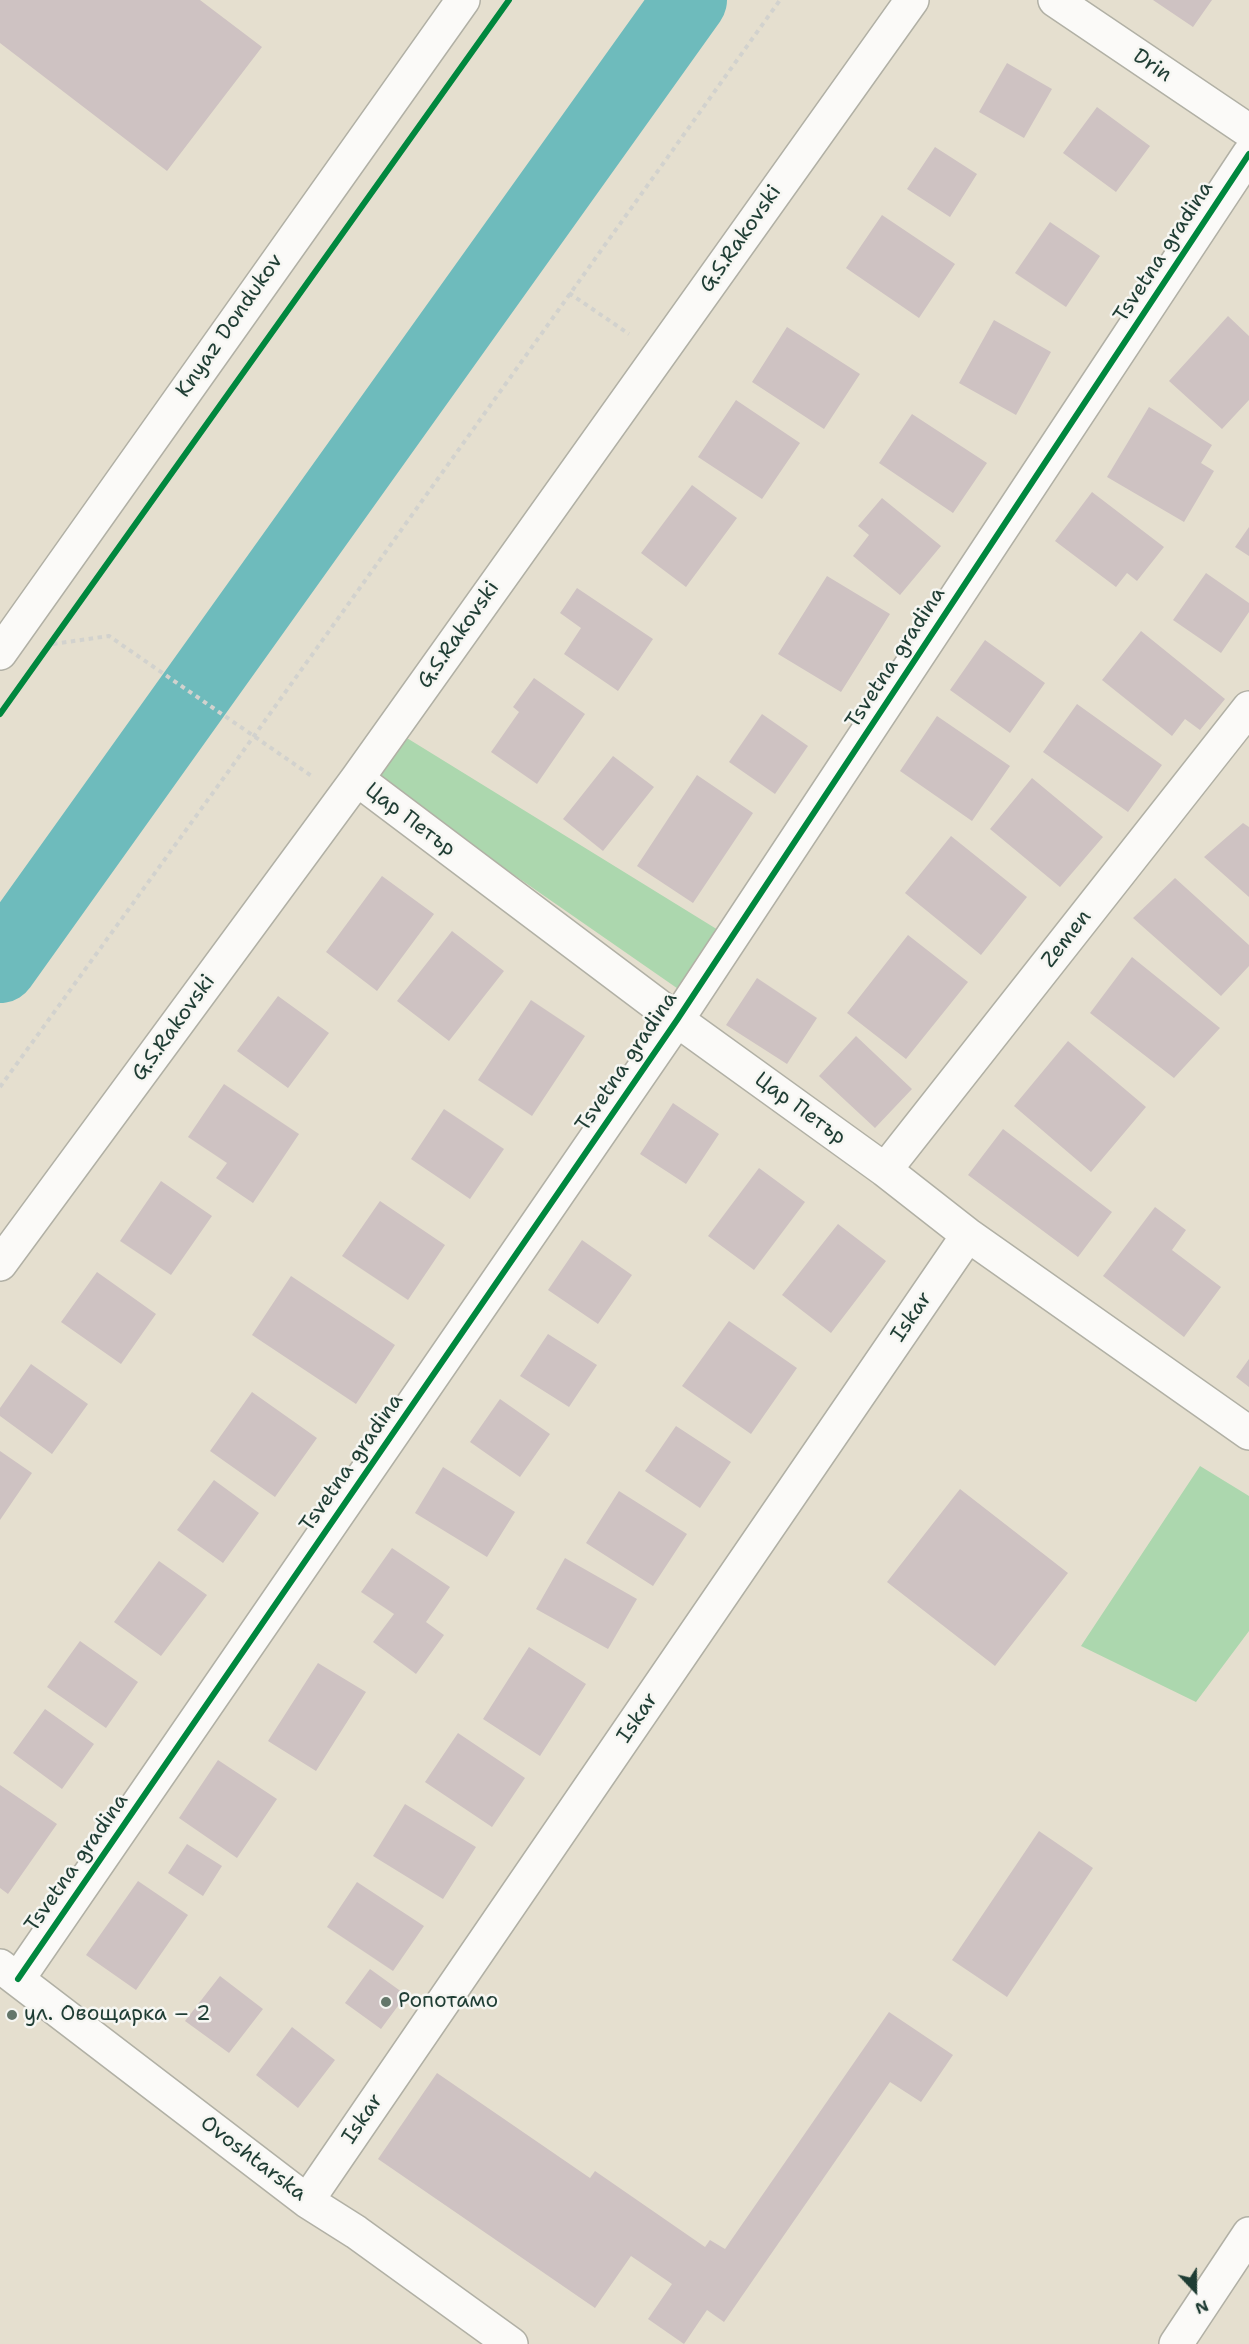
<!DOCTYPE html>
<html>
<head>
<meta charset="utf-8">
<style>
	body { margin:0 }
	#map { position:relative; width:1249px; height:2344px; overflow:hidden; background:#e5dfcf; font-family:"Shantell Sans",sans-serif }
	canvas { display:block }
	.north { position:absolute; left:1165px; top:2260px; width:60px; height:60px; -webkit-text-stroke:4px #f6f6f2; paint-order:stroke; rotate:158deg; font-size:16px; font-weight:700; line-height:24px; text-align:center; color:#1f3d34 }
	.north::after { content:''; display:block; margin:auto; width:21px; height:27px; background:#1f3d34; clip-path:polygon(50% 0,100% 100%,50% 72%,0 100%) }
</style>
</head>
<body>
<div id="map">
<canvas width="1249" height="2344"></canvas>
<div class="north">N</div>
</div>
<script>
const g = document.querySelector('canvas').getContext('2d');
g.lineJoin = 'round';
function fill(path, color) {
  g.fillStyle = color;
  g.fill(path, 'evenodd');
}
function shape(rows) {
  const path = new Path2D();
  for (const r of rows) {
    path.moveTo(r[0], r[1]);
    for (let i = 2; i < r.length; i += 2) path.lineTo(r[i], r[i + 1]);
  }
  return path;
}
function stroke(path, color, width, dash) {
  g.strokeStyle = color;
  g.lineWidth = width;
  g.lineCap = dash ? 'butt' : 'round';
  g.setLineDash(dash || []);
  g.stroke(path);
}
function drawText(font, color, halo, rows, align = 'center') {
  g.font = font + ' "Shantell Sans",sans-serif';
  g.lineWidth = 5;
  g.setLineDash([]);
  g.textBaseline = 'middle';
  g.strokeStyle = halo;
  g.fillStyle = color;
  for (const [text, x, y, turn = 0] of rows) {
    g.save();
    g.translate(x, y);
    g.rotate((+turn || 0) * Math.PI / 180);
    g.textAlign = isNaN(turn) ? turn : align;
    if (halo) g.strokeText(text, 0, 0);
    g.fillText(text, 0, 0);
    g.restore();
  }
}
const green = shape([
	[402,735,723,933,684,993,373,777],
	[1200,1466,1249,1496,1249,1631,1196,1702,1081,1646]
]);
const river = shape([
	[0,966,690,0]
]);
const building = shape([
	[0,0,200,0,262,47,167,171,0,43],
	[1153,0,1212,0,1193,27],
	[1007,63,1052,89,1024,138,979,112],
	[1097,107,1150,146,1116,192,1063,153],
	[935,147,977,174,950,217,907,189],
	[882,215,955,264,919,318,846,268],
	[1050,222,1100,256,1066,307,1015,273],
	[1228,316,1249,336,1249,400,1222,429,1169,381],
	[994,320,1051,352,1016,415,959,383],
	[787,327,860,374,824,429,752,382],
	[736,400,800,443,762,499,698,457],
	[1149,407,1212,445,1201,463,1214,471,1184,522,1107,477],
	[912,414,987,463,953,513,879,463],
	[692,485,737,518,686,587,641,553],
	[1092,492,1164,547,1137,581,1127,573,1116,587,1055,541],
	[882,498,941,546,900,595,853,556,869,535,858,526],
	[1249,527,1249,556,1235,547],
	[1206,573,1249,603,1249,612,1221,653,1173,620],
	[827,576,890,614,841,692,778,654],
	[577,588,653,639,618,691,564,654,581,628,560,613],
	[1141,631,1225,699,1200,730,1185,719,1172,736,1102,680],
	[985,640,1045,683,1010,733,950,690],
	[534,678,585,714,537,784,491,752,519,712,513,707],
	[1077,704,1162,765,1128,812,1043,752],
	[762,714,808,746,775,794,729,762],
	[937,716,1010,766,972,821,900,771],
	[613,756,654,787,603,851,563,819],
	[697,775,753,813,693,903,637,866],
	[1032,778,1103,837,1060,887,990,829],
	[1243,823,1249,827,1249,897,1204,857],
	[951,836,1027,897,981,955,905,893],
	[382,876,434,914,377,991,326,952],
	[1175,878,1249,945,1249,966,1221,996,1133,918],
	[452,931,504,971,449,1041,397,1001],
	[908,935,968,982,906,1059,847,1013],
	[1132,957,1220,1028,1174,1078,1090,1013],
	[757,978,817,1018,787,1064,726,1025],
	[278,996,329,1033,288,1088,237,1051],
	[531,1000,585,1036,532,1116,478,1080],
	[856,1036,912,1089,875,1128,819,1076],
	[1068,1041,1146,1107,1091,1172,1014,1106],
	[224,1084,299,1134,253,1203,216,1178,227,1163,188,1137],
	[673,1103,719,1134,686,1184,640,1154],
	[444,1109,504,1149,470,1199,411,1159],
	[1003,1129,1112,1212,1078,1257,968,1175],
	[759,1168,805,1202,754,1270,708,1236],
	[161,1181,212,1216,171,1275,120,1241],
	[380,1201,445,1245,408,1300,342,1256],
	[1155,1207,1186,1230,1172,1250,1221,1287,1184,1337,1103,1276],
	[838,1224,886,1261,831,1333,782,1295],
	[582,1240,632,1275,598,1324,548,1290],
	[97,1272,156,1314,121,1364,61,1322],
	[291,1276,395,1345,356,1404,252,1335],
	[729,1321,797,1368,751,1434,682,1386],
	[548,1334,597,1365,569,1407,520,1376],
	[1249,1359,1249,1387,1236,1377],
	[31,1364,88,1404,52,1454,0,1416,0,1408],
	[252,1392,317,1438,275,1497,210,1451],
	[500,1399,550,1434,520,1477,470,1442],
	[676,1426,731,1462,700,1508,645,1471],
	[0,1451,32,1473,0,1520],
	[443,1467,515,1512,487,1557,415,1513],
	[214,1480,259,1513,223,1563,177,1530],
	[960,1489,1068,1573,995,1666,887,1582],
	[619,1491,687,1534,653,1586,586,1543],
	[392,1548,450,1587,426,1622,444,1635,416,1674,373,1642,394,1614,361,1592],
	[565,1558,637,1599,608,1649,536,1609],
	[159,1561,207,1595,161,1656,114,1622],
	[80,1641,138,1682,106,1728,47,1687],
	[529,1647,586,1684,540,1756,483,1719],
	[318,1663,366,1692,316,1771,268,1741],
	[45,1709,94,1744,62,1789,13,1753],
	[458,1733,525,1778,492,1827,425,1782],
	[218,1760,277,1799,237,1858,179,1818],
	[0,1785,57,1824,8,1894,0,1888],
	[405,1804,476,1847,443,1899,373,1856],
	[1039,1831,1093,1868,1007,1997,952,1960],
	[187,1844,222,1866,203,1896,168,1873],
	[138,1881,188,1915,136,1990,86,1955],
	[357,1882,424,1926,393,1971,327,1927],
	[370,1969,406,1995,381,2029,345,2003],
	[220,1976,263,2009,229,2053,185,2021],
	[889,2012,953,2055,921,2102,890,2082,724,2322,707,2310,684,2344,648,2319,672,2284,631,2256,595,2308,378,2159,437,2073,590,2178,595,2171,705,2247,710,2240,725,2249],
	[292,2027,335,2060,298,2108,256,2075]
]);
const path = shape([
	[569,293,629,334],
	[53,644,109,636,313,777],
	[0,1087,254,736,780,0]
]);
const minor = shape([
	[1055,0,1249,131],
	[0,653,463,0],
	[357,779,677,1020,885,1170,968,1235,1249,1433],
	[885,1170,1249,708],
	[0,1264,357,779,912,0],
	[0,1966,307,2201,356,2232,511,2344],
	[18,1979,677,1020,1249,154],
	[307,2201,968,1235],
	[1176,2344,1249,2234]
]);
const cycleway = shape([
	[0,714,509,0],
	[18,1979,677,1020,1249,154]
]);
const markers = [
	[386,2002,6,"#64766a"],
	[12,2015,6,"#64766a"]
];
const streetNames = [
	["Drin",1152,66,34],
	["G.S.Rakovski",741,239,-55],
	["Tsvetna gradina",1164,252,-57],
	["Knyaz Dondukov",230,326,-55],
	["G.S.Rakovski",459,635,-55],
	["Tsvetna gradina",896,658,-57],
	["Цар Петър",410,820,37],
	["Zemen",1067,939,-52],
	["G.S.Rakovski",174,1028,-54],
	["Tsvetna gradina",627,1062,-56],
	["Цар Петър",800,1109,36],
	["Iskar",912,1317,-56],
	["Tsvetna gradina",352,1463,-55],
	["Iskar",638,1718,-56],
	["Tsvetna gradina",77,1863,-55],
	["Iskar",363,2119,-56],
	["Ovoshtarska",253,2159,37]
];
const poiNames = [
	["Ропотамо",398,2002],
	["ул. Овощарка – 2",24,2015]
];
fill(green, '#acd7ae');
stroke(river, '#6ebbbc', 74);
fill(building, '#cec2c2');
stroke(minor, '#b1b0a5', 36);
stroke(path, '#d2d2ce', 4, [4.5, 4.5]);
stroke(minor, '#fbfaf8', 33);
stroke(cycleway, '#00873e', 6);
for (const [x, y, r, color] of markers) {
  const dot = new Path2D();
  dot.arc(x, y, r, 0, 2 * Math.PI);
  g.fillStyle = color;
  g.fill(dot);
  stroke(dot, '#f6f6f2', 2);
}
drawText('21px', '#1f3d34', '#f6f6f2', streetNames);
drawText('21px', '#1f3d34', '#f6f6f2', poiNames, 'left');
</script>
</body>
</html>
